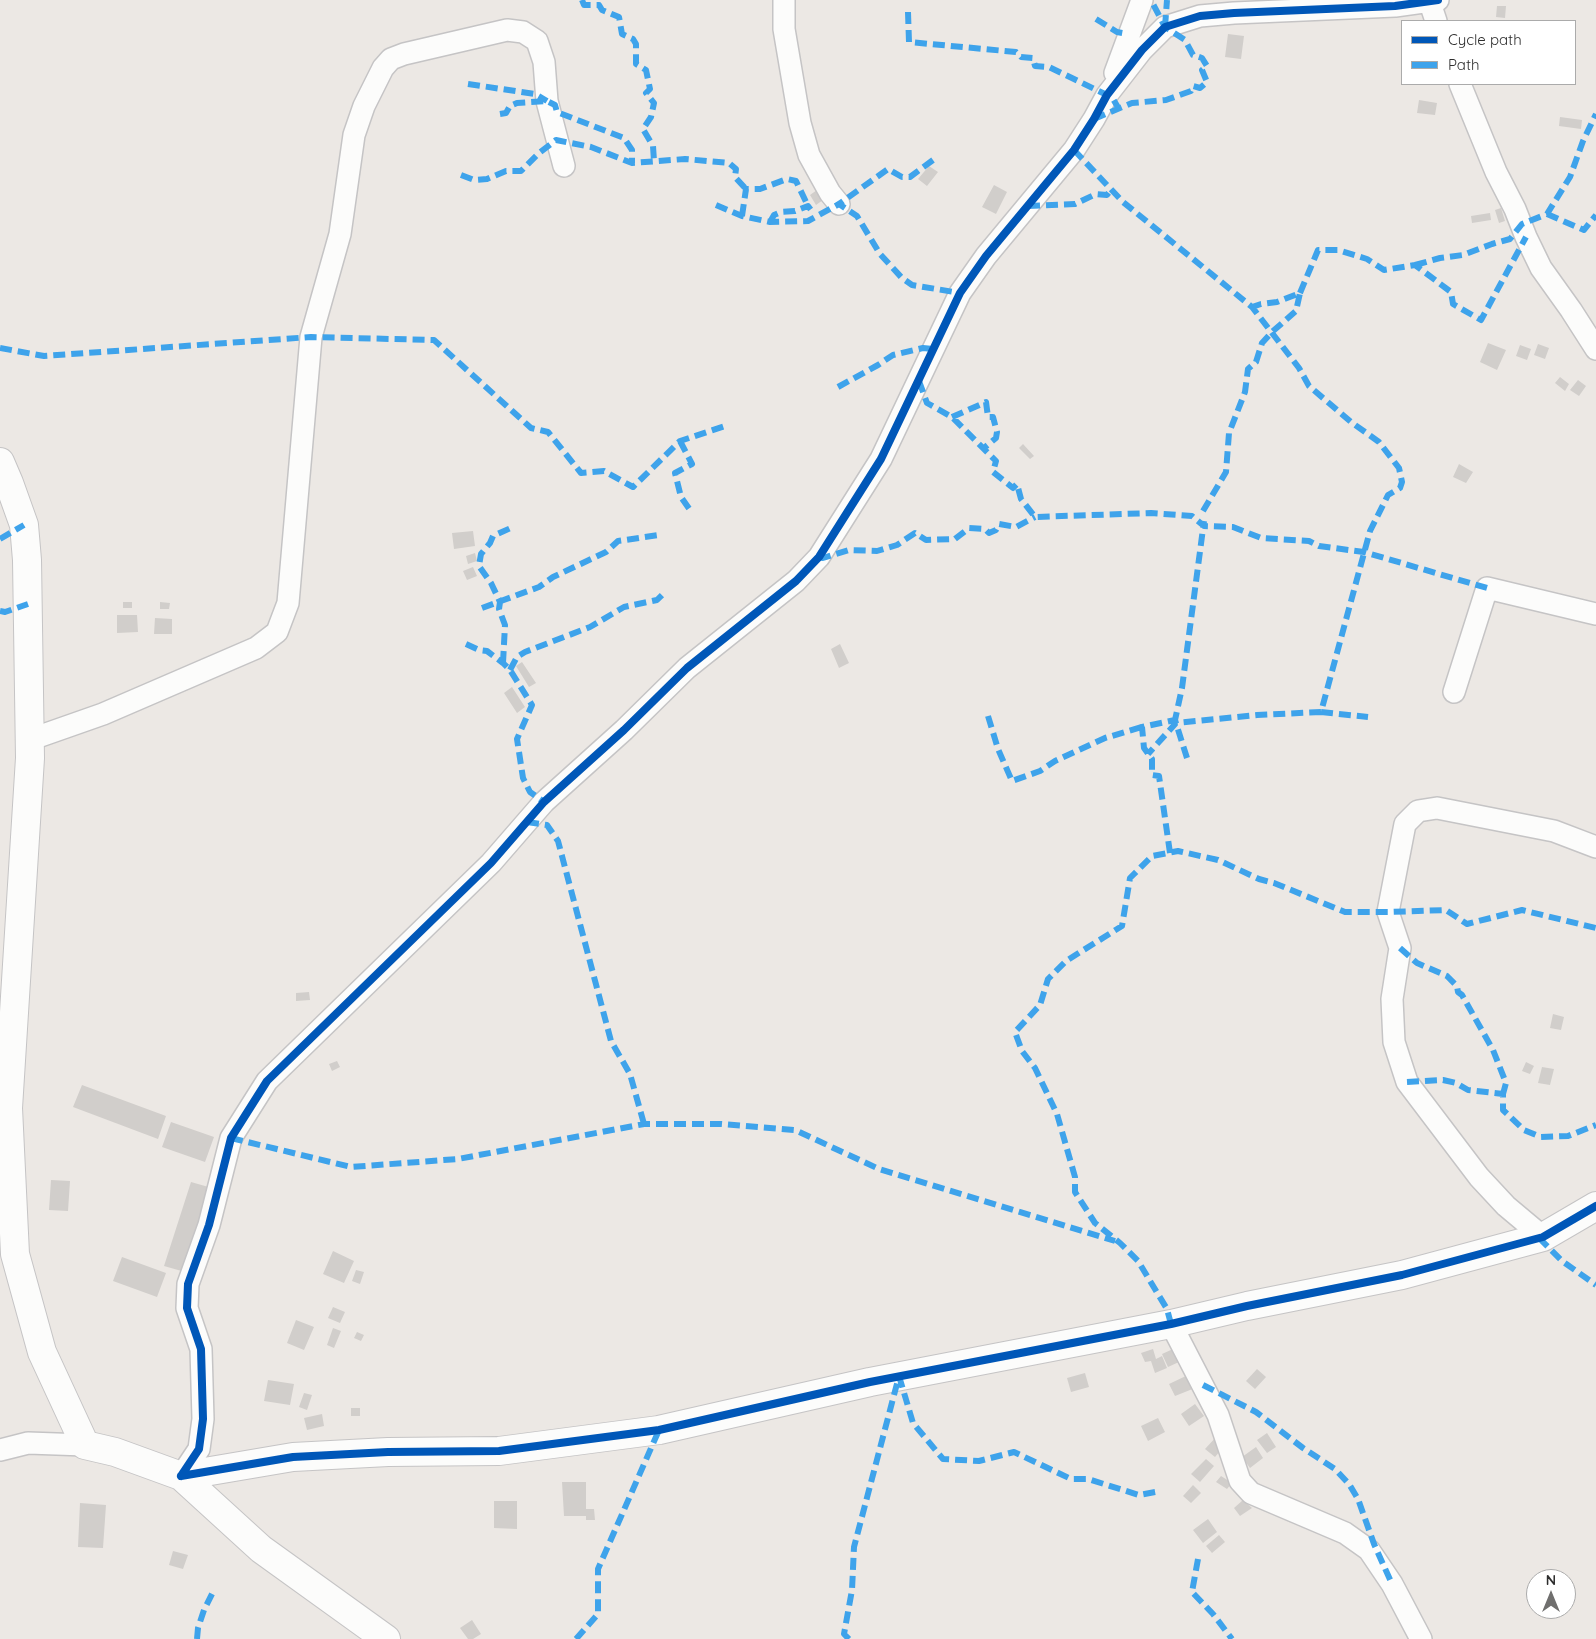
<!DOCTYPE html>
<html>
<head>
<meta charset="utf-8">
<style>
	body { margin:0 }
	#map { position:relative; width:1596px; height:1639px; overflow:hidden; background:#ece8e4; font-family:Quicksand,sans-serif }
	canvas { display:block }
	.legend { position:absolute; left:1401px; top:20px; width:175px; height:65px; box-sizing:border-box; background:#fff; border:1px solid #ababab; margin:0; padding:6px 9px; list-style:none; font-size:15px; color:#2e2e2e }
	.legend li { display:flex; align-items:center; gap:10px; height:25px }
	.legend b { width:25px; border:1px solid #ababab }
	.north { position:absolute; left:1526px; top:1569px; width:50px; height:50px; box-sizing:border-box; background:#fff; border:1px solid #ababab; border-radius:50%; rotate:0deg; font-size:14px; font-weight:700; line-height:20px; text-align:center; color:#2e2e2e }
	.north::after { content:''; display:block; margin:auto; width:18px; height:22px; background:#706f6e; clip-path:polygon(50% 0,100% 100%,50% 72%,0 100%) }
</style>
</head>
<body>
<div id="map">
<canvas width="1596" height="1639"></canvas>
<ul class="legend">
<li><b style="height:6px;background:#0057b8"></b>Cycle path</li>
<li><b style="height:6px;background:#3ea3eb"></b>Path</li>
</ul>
<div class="north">N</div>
</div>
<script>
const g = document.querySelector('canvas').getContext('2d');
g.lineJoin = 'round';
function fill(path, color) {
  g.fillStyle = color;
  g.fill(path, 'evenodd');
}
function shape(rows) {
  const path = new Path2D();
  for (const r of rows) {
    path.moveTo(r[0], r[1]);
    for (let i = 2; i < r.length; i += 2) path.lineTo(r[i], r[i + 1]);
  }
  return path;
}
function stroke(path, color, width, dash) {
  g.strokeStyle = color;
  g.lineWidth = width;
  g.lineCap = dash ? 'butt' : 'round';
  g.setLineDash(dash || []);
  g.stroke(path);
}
const building = shape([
	[1497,6,1506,6,1505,18,1496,17],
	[1228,34,1244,36,1241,59,1225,57],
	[1419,100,1437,103,1435,115,1417,113],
	[1560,117,1582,120,1581,129,1559,126],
	[929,166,938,172,927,186,918,179],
	[994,185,1007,192,996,214,982,207],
	[817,190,823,200,816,205,810,195],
	[1501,208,1505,221,1499,223,1495,210],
	[1490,213,1491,220,1472,223,1471,216],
	[1488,343,1506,350,1497,370,1480,362],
	[1538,344,1549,348,1545,359,1534,355],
	[1520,345,1531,349,1527,360,1516,356],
	[1560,377,1569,384,1565,391,1555,383],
	[1578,380,1586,386,1579,396,1570,390],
	[1023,444,1034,456,1030,459,1019,448],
	[1459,464,1473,472,1466,483,1453,477],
	[473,531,475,546,454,549,452,533],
	[475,553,477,561,468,564,466,556],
	[473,567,477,576,467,580,463,571],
	[123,602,132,602,132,608,123,608],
	[160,602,170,603,169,609,160,609],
	[117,615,137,615,138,632,117,633],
	[155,618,172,619,172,634,154,634],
	[840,644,849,663,839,668,831,649],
	[522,662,536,683,529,687,516,666],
	[512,687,525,707,517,713,504,693],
	[309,992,310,1000,296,1001,296,993],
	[1553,1014,1564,1017,1561,1030,1550,1028],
	[337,1061,340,1067,332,1071,329,1064],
	[1526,1062,1534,1066,1530,1074,1522,1071],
	[1542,1067,1554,1069,1550,1085,1538,1083],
	[82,1085,166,1116,158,1139,73,1107],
	[171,1122,214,1137,205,1162,162,1147],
	[51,1180,70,1181,68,1211,49,1210],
	[191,1182,212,1188,185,1272,164,1266],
	[333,1251,354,1261,344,1283,323,1274],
	[122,1257,166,1273,157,1297,113,1281],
	[356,1270,364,1272,360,1284,352,1281],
	[333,1307,345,1312,340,1323,328,1318],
	[296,1320,314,1327,304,1350,287,1343],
	[333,1328,341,1331,334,1348,327,1345],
	[357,1332,364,1335,361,1341,354,1338],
	[1153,1349,1156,1359,1162,1356,1167,1368,1155,1373,1151,1361,1145,1362,1141,1353],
	[1173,1349,1179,1362,1168,1367,1162,1354],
	[1257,1369,1266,1377,1255,1389,1246,1381],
	[1085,1373,1089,1387,1071,1392,1067,1378],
	[1188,1375,1195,1388,1175,1396,1169,1384],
	[268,1380,294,1384,290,1405,264,1401],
	[304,1393,312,1395,307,1410,299,1407],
	[1195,1404,1204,1416,1189,1426,1181,1414],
	[351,1408,360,1408,360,1416,351,1416],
	[322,1414,324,1426,307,1430,304,1418],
	[1158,1418,1165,1432,1148,1441,1141,1426],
	[1267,1433,1276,1447,1267,1453,1257,1440],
	[1217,1436,1226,1444,1215,1457,1205,1449],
	[1256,1447,1263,1458,1250,1468,1242,1457],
	[1206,1459,1214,1466,1200,1482,1191,1474],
	[1221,1476,1232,1483,1227,1489,1216,1482],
	[562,1482,586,1482,586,1509,594,1509,595,1520,586,1520,586,1516,564,1516],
	[1193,1485,1201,1493,1191,1503,1183,1496],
	[1243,1500,1252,1508,1240,1516,1234,1508],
	[494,1501,517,1501,517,1529,494,1528],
	[80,1503,106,1505,103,1548,78,1547],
	[1208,1519,1217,1532,1203,1543,1193,1530],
	[1219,1535,1225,1542,1212,1553,1206,1546],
	[173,1551,188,1555,183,1569,169,1565],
	[472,1620,481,1634,473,1639,468,1639,460,1628]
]);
const street = shape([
	[784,0,784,29,800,123,809,155,830,193,839,204],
	[1429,0,1436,21],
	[1115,73,1142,0],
	[1460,84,1496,172,1515,209,1526,237,1541,268,1571,310,1596,349],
	[1454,692,1487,588,1596,614],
	[29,740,103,714,256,648,277,632,288,603,311,337,340,234,354,135,364,106,383,68,391,59,404,54,507,30,523,32,537,41,544,62,547,101,564,166],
	[1543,1237,1506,1206,1479,1177,1407,1082,1394,1042,1392,999,1400,948,1388,912,1405,824,1418,811,1437,808,1554,831,1596,847],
	[1171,1324,1218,1415,1240,1481,1251,1493,1345,1533,1369,1550,1392,1584,1421,1639],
	[0,1450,28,1443,85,1445],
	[181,1476,199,1449,203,1419,201,1349,187,1308,188,1284,209,1225,231,1138,267,1081,491,863,544,802,624,730,687,668,796,581,819,557,881,459,960,293,986,256,1074,150,1094,119,1107,95,1142,50,1165,27,1200,16,1234,13,1395,6,1438,0]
]);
const secondary = shape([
	[0,462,9,483,24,525,27,560,30,758,8,1108,15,1254,42,1352,85,1445,115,1452,181,1476,261,1549,386,1639],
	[181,1476,293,1457,388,1452,499,1451,659,1430,870,1382,1171,1324,1247,1306,1402,1275,1543,1237,1596,1206]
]);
const quiet = shape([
	[582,0,584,5,599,5,602,10,619,17,622,34,633,39,636,44,636,64,646,70,650,89,646,93,654,103,651,117,643,129,653,146,654,161],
	[908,12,909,42,1016,52,1021,57,1033,58,1035,66,1049,67,1107,95,1113,99,1119,109],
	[1096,19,1117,32,1128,34],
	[1165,27,1167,0],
	[468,84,535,94,547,101],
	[500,114,506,113,510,106,517,103,547,101,555,105,557,112,624,138,632,150,632,163],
	[1094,119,1132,103,1166,100,1191,91,1193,86,1200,88,1207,82,1202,70,1207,66,1202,58,1193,55,1185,40,1165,27,1151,0],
	[1074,150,1123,202,1252,307,1299,368,1309,386,1351,422,1379,442,1399,468,1402,482,1400,488,1388,495,1370,531,1321,712,1257,715,1176,723,1148,754],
	[933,160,910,177,902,177,888,169,839,204,857,216,880,254,902,278,912,285,960,293],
	[461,175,474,180,487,179,506,171,521,171,539,153,556,140,591,147,632,163,685,159,729,163,736,169,735,177,746,189],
	[716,205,742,216,770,222,808,221,839,204],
	[1028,206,1075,204,1096,194,1107,195,1111,190],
	[1547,214,1584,230,1596,215],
	[742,216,746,189,760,189,787,179,796,181,808,206],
	[770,222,774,215,781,212,795,211,808,206,811,210],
	[1415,265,1440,258,1463,255,1492,244,1510,239,1522,224,1547,214,1570,177,1583,141,1596,114],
	[1300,293,1318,250,1338,250,1367,259,1384,270,1415,265,1451,292,1453,304,1481,320,1526,237],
	[0,348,44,356,311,337,434,340,531,428,548,432,581,473,604,471,633,487,680,441,725,426],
	[919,381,927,403,952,417,996,461,993,472,1013,488,1017,484,1021,499,1035,517,1151,513,1192,516,1204,526,1233,527,1261,538,1309,541,1319,546,1364,552,1487,588],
	[838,387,878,365,893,355,923,348,933,349],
	[952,417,986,402,988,417,993,417,997,432,996,438,984,448],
	[680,441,692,464,675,473,681,497,690,510],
	[1203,511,1226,472,1229,433,1245,392,1248,369,1256,362,1262,343,1272,332,1296,311,1300,293,1277,302,1261,304,1252,307],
	[0,539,24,525],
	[819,557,823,558,849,550,877,551,897,545,915,533,926,540,955,539,969,528,985,529,989,533,996,530,999,524,1016,527,1035,517],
	[482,608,539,587,553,577,606,552,618,541,659,535],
	[0,611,5,612,28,604],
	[466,644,479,650,487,651,503,663,510,670,532,705,517,739,523,778,530,792,544,802],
	[503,663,505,625,499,609,500,602,491,583,479,566,481,554,490,543,493,536,513,527],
	[510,670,517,657,525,652,590,627,624,607,657,600,662,595],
	[1321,712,1368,717],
	[988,716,998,749,1012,781,1040,771,1055,761,1105,738,1142,727],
	[1187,758,1175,720,1182,688,1204,521],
	[527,822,547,825,558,841,611,1041,630,1074,644,1124],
	[1170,853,1159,776,1152,775,1152,759,1144,748,1142,727,1175,720],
	[1400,948,1417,963,1447,976,1457,986,1458,992,1462,995,1493,1050,1506,1083,1503,1094],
	[1407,1082,1443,1080,1456,1083,1468,1090,1503,1094,1503,1110,1524,1130,1541,1137,1568,1136,1596,1125],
	[231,1138,351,1167,458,1159,644,1124,721,1124,795,1130,879,1169,1115,1241],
	[1539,1238,1562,1261,1596,1285],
	[1171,1324,1167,1309,1138,1261,1120,1243,1095,1223,1075,1192,1075,1177,1057,1114,1035,1068,1022,1051,1015,1032,1040,1005,1048,979,1066,961,1122,926,1130,878,1152,856,1178,851,1218,860,1259,879,1274,883,1345,912,1388,912,1446,910,1467,924,1522,910,1596,928],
	[899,1376,913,1423,943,1459,979,1461,1014,1452,1071,1479,1088,1479,1139,1495,1161,1491],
	[1203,1385,1256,1412,1303,1448,1335,1469,1349,1484,1358,1499,1374,1544,1392,1584],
	[1198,1559,1192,1592,1213,1614,1232,1639],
	[197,1639,198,1628,204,1610,213,1592],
	[576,1639,598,1614,598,1569,659,1430],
	[849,1639,844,1634,852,1590,854,1547,899,1376]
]);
const cycleway = shape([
	[181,1476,199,1449,203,1419,201,1349,187,1308,188,1284,209,1225,231,1138,267,1081,491,863,544,802,624,730,687,668,796,581,819,557,881,459,960,293,986,256,1074,150,1094,119,1107,95,1142,50,1165,27,1200,16,1234,13,1395,6,1438,0],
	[181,1476,293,1457,388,1452,499,1451,659,1430,870,1382,1171,1324,1247,1306,1402,1275,1543,1237,1596,1206]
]);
fill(building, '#d1cecb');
stroke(street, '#c5c4c5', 24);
stroke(secondary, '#c5c4c5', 30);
stroke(street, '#fcfcfb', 21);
stroke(secondary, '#fcfcfb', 28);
stroke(quiet, '#3ea3eb', 6, [12, 6]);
stroke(cycleway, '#0057b8', 8);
</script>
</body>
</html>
